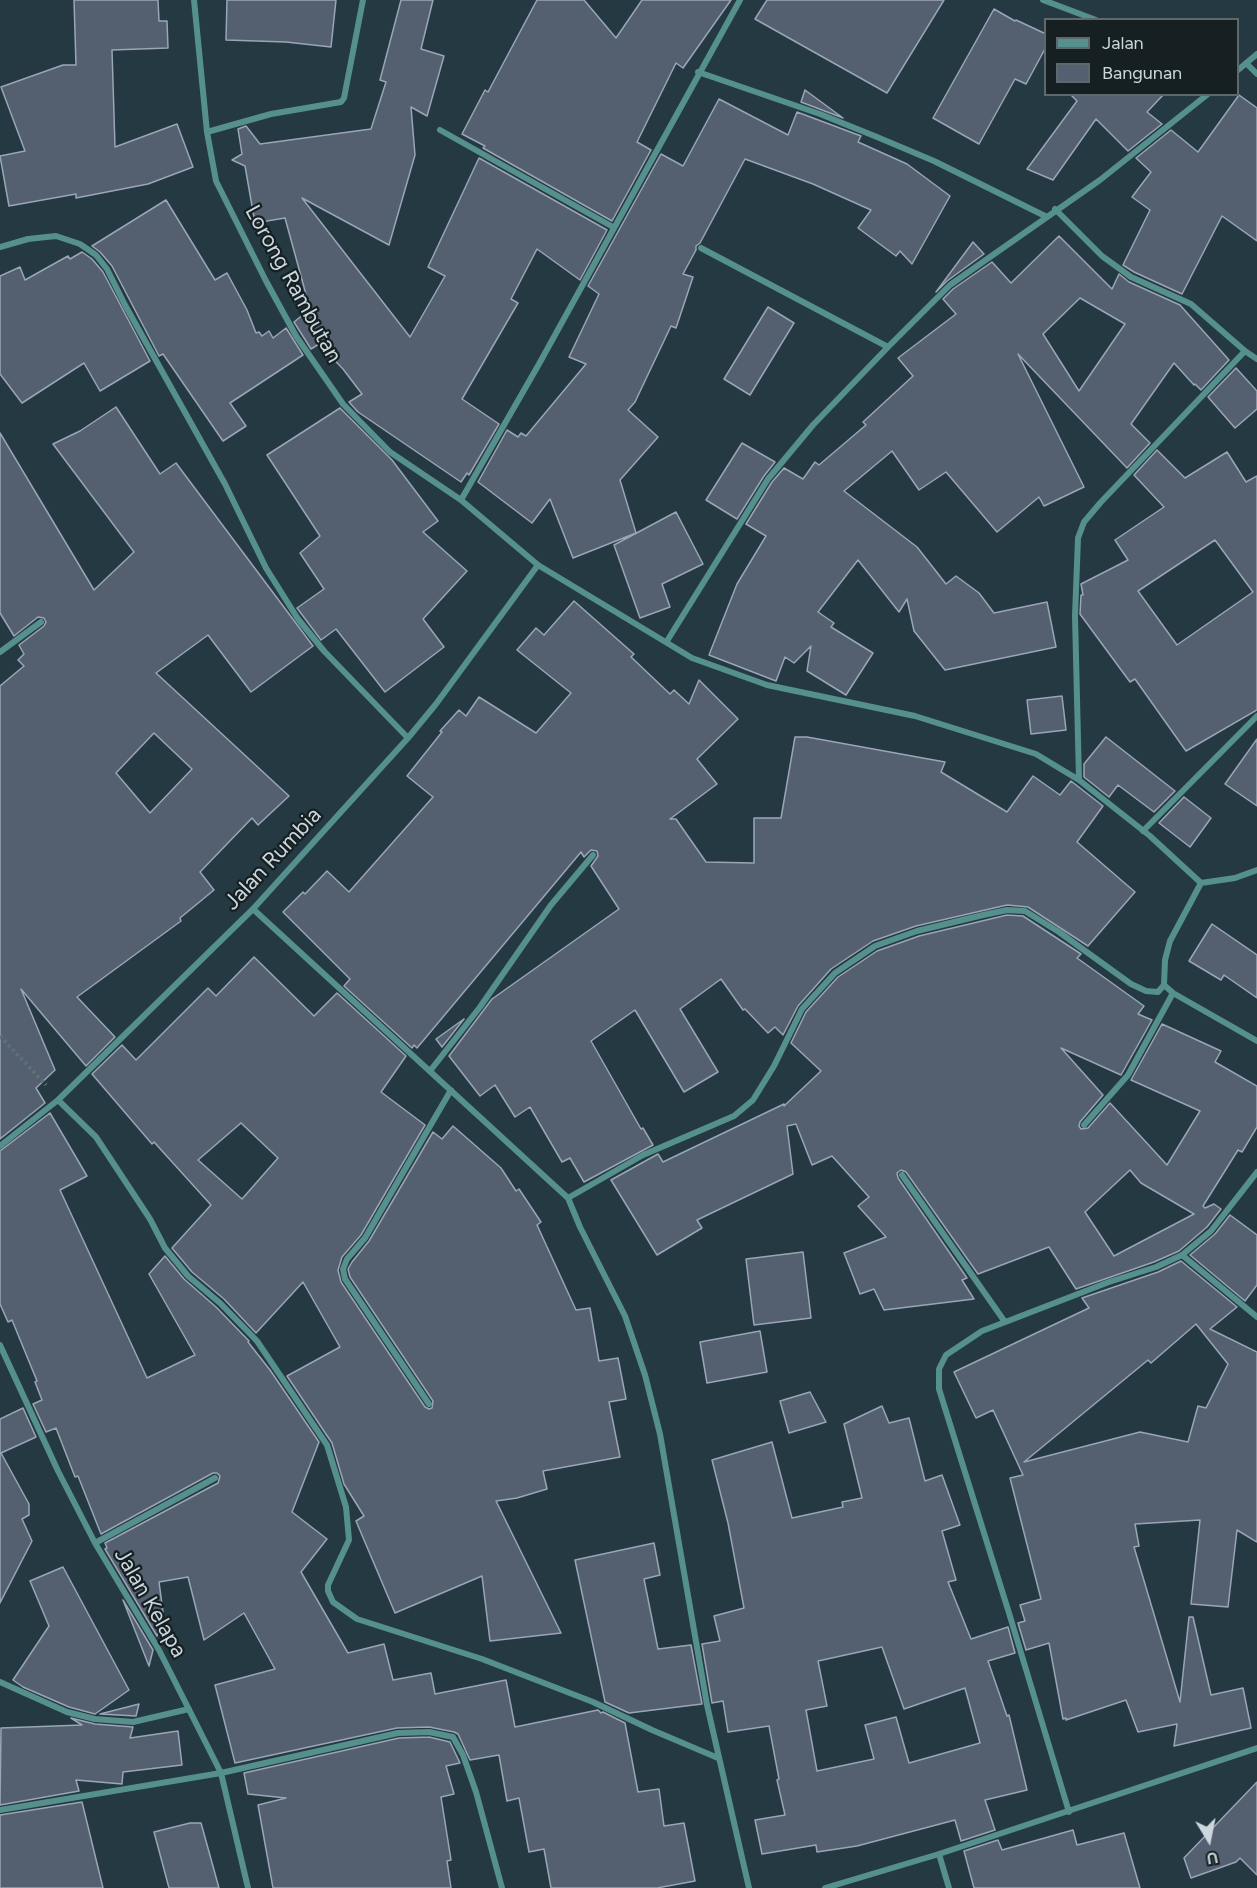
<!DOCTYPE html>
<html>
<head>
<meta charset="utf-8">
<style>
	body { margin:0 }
	#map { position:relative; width:1257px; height:1888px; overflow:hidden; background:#243941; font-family:Figtree,sans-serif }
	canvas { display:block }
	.legend { position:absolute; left:1044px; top:18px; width:195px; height:78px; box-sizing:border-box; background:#161f22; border:2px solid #5e696d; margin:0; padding:8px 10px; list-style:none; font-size:18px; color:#cbd7dd }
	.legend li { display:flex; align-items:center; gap:12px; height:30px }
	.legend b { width:30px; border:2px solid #5e696d }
	.north { position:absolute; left:1179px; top:1810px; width:60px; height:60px; -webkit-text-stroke:4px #161f22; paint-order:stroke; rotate:170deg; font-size:16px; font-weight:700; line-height:24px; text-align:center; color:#cbd7dd }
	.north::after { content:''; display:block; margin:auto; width:21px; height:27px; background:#cbd7dd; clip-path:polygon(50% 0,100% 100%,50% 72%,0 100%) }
</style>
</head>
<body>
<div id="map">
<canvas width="1257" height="1888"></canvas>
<ul class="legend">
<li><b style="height:8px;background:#56908d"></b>Jalan</li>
<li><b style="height:16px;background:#545f70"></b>Bangunan</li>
</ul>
<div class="north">U</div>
</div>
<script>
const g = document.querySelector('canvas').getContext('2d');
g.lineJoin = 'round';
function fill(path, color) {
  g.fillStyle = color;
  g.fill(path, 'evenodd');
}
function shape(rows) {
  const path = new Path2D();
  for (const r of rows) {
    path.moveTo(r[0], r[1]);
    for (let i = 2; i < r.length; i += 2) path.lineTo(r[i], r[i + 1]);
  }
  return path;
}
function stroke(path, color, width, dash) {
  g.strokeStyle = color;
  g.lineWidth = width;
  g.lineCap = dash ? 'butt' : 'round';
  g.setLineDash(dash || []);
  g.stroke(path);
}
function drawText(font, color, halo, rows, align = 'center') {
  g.font = font + ' Figtree,sans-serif';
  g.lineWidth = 4.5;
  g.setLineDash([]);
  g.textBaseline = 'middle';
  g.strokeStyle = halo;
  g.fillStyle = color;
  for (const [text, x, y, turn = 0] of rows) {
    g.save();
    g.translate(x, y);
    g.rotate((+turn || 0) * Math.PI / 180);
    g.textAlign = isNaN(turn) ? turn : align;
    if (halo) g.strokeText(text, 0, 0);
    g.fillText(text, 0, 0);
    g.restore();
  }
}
const building = shape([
	[74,0,158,0,159,21,167,21,168,48,112,50,115,147,177,124,193,167,148,184,76,198,76,194,9,206,0,156,25,151,1,87,63,65,76,65,74,0],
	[227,0,336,0,331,47,286,42,226,40,227,0],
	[401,0,433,0,421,49,444,56,427,116,411,107,415,155,389,245,302,198,410,337,445,276,428,267,479,158,607,230,580,280,537,249,511,299,518,303,462,399,499,424,469,475,467,473,461,482,358,412,349,402,362,394,343,369,319,344,311,349,294,322,310,309,285,218,255,223,245,166,232,160,242,154,238,129,246,126,260,144,371,129,386,82,380,80,401,0],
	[537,0,584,0,616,38,642,0,731,0,683,68,676,63,637,142,651,150,612,221,483,148,485,146,462,134,485,90,488,92,537,0],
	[767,0,944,0,887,93,755,19,767,0],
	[994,9,1015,21,1016,20,1046,34,1046,47,1026,84,1015,79,979,144,933,118,994,9],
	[805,90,843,118,801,102,805,90],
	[1070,94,1164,94,1147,112,1162,124,1128,151,1096,119,1053,180,1027,169,1077,101,1070,94],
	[1239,95,1257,108,1257,241,1222,216,1182,294,1134,272,1123,265,1150,210,1132,197,1151,172,1136,158,1171,130,1198,152,1239,95],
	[719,99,788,135,797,112,861,136,858,142,907,164,950,196,912,264,900,251,896,256,858,228,871,210,813,184,745,159,700,243,696,246,696,250,683,274,693,277,676,328,671,326,635,402,628,410,658,437,620,480,636,533,573,558,550,499,532,523,478,482,507,430,518,437,521,433,526,436,586,364,569,357,599,294,588,286,661,154,683,166,719,99],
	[166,200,215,280,227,273,247,310,256,333,259,332,262,336,269,331,273,338,286,328,303,355,230,403,246,426,223,441,163,354,159,356,112,266,100,252,92,246,166,200],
	[1059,236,1112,289,1119,274,1129,282,1180,305,1229,360,1201,390,1195,384,1194,385,1174,363,1131,424,1150,443,1127,468,1018,354,1084,487,1044,506,1039,497,997,532,946,472,919,490,892,451,844,491,917,547,946,584,956,576,979,593,994,613,1047,602,1056,647,945,670,914,631,907,599,899,612,858,560,818,612,834,623,831,627,873,653,846,695,807,671,811,646,794,663,785,657,776,681,709,655,737,584,766,536,746,524,772,482,784,468,803,479,815,462,819,465,866,425,863,422,913,376,898,358,956,314,943,299,953,289,992,262,1011,283,1059,236],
	[1080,298,1125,324,1079,391,1043,334,1080,298],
	[973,242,984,254,947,281,936,292,973,242],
	[82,252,92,259,103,272,150,361,100,391,84,363,22,403,0,374,0,276,20,267,25,280,68,256,70,259,82,252],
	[768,307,794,323,750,395,724,379,768,307],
	[1236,368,1257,391,1257,409,1235,428,1208,397,1236,368],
	[116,407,160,474,176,463,313,646,251,692,208,635,156,673,289,796,258,825,252,818,200,872,214,890,180,918,181,921,77,997,115,1037,86,1066,21,989,55,1070,36,1088,45,1103,0,1139,0,686,24,666,18,660,24,654,19,645,44,626,46,622,44,618,38,617,14,636,0,613,0,433,94,590,134,552,53,444,80,431,116,407],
	[154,733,192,769,150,813,116,773,154,733],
	[340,408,392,460,438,521,423,532,467,571,423,619,444,647,385,692,336,629,321,640,297,608,324,589,300,553,320,536,267,455,340,408],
	[742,443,775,462,764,476,737,519,706,500,742,443],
	[1157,450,1185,478,1227,452,1246,482,1257,476,1257,710,1186,751,1135,679,1130,682,1080,614,1081,595,1083,595,1081,584,1128,560,1115,540,1164,507,1134,475,1157,450],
	[1215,540,1253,592,1177,645,1138,591,1215,540],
	[676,512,703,564,662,584,670,607,640,618,614,545,676,512],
	[574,601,634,654,631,657,670,694,674,690,689,704,699,680,738,719,697,759,717,784,670,819,676,819,706,862,754,863,754,818,781,818,795,737,807,737,945,762,941,772,1007,812,1033,776,1060,795,1071,781,1103,806,1077,842,1135,892,1088,946,1028,907,1007,905,916,926,873,941,831,969,798,1006,783,1035,775,1027,768,1033,745,1009,743,1010,721,979,680,1009,718,1072,684,1092,635,1010,591,1041,641,1129,643,1128,653,1145,584,1182,570,1158,562,1162,530,1107,515,1117,495,1085,480,1096,449,1056,492,999,619,909,591,866,598,856,597,851,591,850,584,857,581,852,417,1048,414,1045,412,1048,344,986,350,979,283,912,303,892,305,894,327,871,349,892,433,797,407,776,442,732,440,731,459,710,466,716,479,697,536,733,571,693,517,650,536,628,544,635,574,601],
	[1062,696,1066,730,1031,734,1027,700,1062,696],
	[1106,737,1175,791,1154,812,1118,785,1109,797,1084,777,1084,764,1106,737],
	[1257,739,1257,806,1225,784,1257,739],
	[1184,797,1211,818,1190,847,1159,823,1184,797],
	[1007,915,1023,916,1081,954,1077,958,1144,1006,1138,1014,1152,1020,1121,1075,1061,1048,1103,1095,1080,1122,1079,1126,1081,1129,1088,1128,1110,1103,1167,1165,1200,1111,1131,1080,1162,1024,1221,1051,1215,1062,1257,1086,1257,1127,1242,1152,1238,1150,1203,1206,1205,1208,1214,1204,1221,1209,1207,1227,1179,1251,1154,1262,1076,1289,1049,1247,978,1274,906,1172,901,1170,897,1173,898,1178,967,1278,962,1280,974,1299,884,1310,874,1289,860,1294,844,1253,886,1237,858,1206,869,1197,832,1156,812,1165,796,1124,787,1126,793,1174,697,1220,702,1228,657,1255,611,1180,658,1154,663,1162,784,1104,784,1106,821,1071,791,1043,806,1012,838,977,877,951,919,936,1007,915],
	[1130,1170,1141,1183,1194,1214,1114,1256,1085,1212,1130,1170],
	[1212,924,1257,955,1257,998,1224,975,1221,980,1189,961,1212,924],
	[254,957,314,1016,337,993,406,1056,381,1092,425,1125,361,1235,342,1257,338,1270,341,1282,425,1407,429,1409,432,1408,433,1401,350,1277,348,1269,352,1262,369,1241,433,1132,442,1139,453,1126,501,1168,516,1191,519,1189,541,1222,537,1225,576,1310,590,1308,599,1361,618,1358,626,1399,609,1402,620,1457,543,1471,547,1489,517,1498,496,1501,561,1633,490,1641,482,1576,395,1613,356,1521,364,1516,344,1484,332,1443,287,1376,340,1347,303,1282,256,1333,224,1299,192,1272,172,1248,211,1205,154,1142,152,1144,92,1074,122,1045,136,1060,208,988,216,996,254,957],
	[241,1123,278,1158,242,1199,198,1160,241,1123],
	[464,1019,442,1047,436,1039,464,1019],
	[50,1113,87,1176,60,1190,147,1378,195,1355,149,1274,165,1256,184,1279,216,1307,249,1341,248,1342,270,1370,319,1442,292,1512,327,1539,301,1572,348,1653,384,1644,393,1680,431,1673,435,1694,506,1680,515,1727,598,1710,601,1713,603,1712,625,1723,638,1792,659,1789,664,1826,684,1823,695,1881,657,1888,551,1888,544,1849,529,1852,519,1798,507,1801,499,1755,470,1760,458,1734,454,1732,429,1727,397,1728,235,1763,215,1685,275,1669,244,1613,204,1640,188,1577,159,1582,163,1612,157,1636,105,1549,107,1548,105,1543,218,1483,220,1476,217,1473,213,1473,101,1534,78,1476,75,1477,56,1428,46,1432,33,1404,42,1400,35,1382,37,1381,12,1320,8,1322,0,1304,0,1151,50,1113],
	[1230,1215,1257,1235,1257,1285,1245,1301,1190,1255,1215,1234,1230,1215],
	[803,1252,811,1318,754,1325,746,1259,803,1252],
	[1181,1261,1237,1307,1210,1329,1257,1352,1257,1542,1237,1530,1228,1607,1191,1604,1200,1520,1135,1524,1139,1546,1134,1547,1180,1702,1189,1617,1193,1617,1211,1695,1243,1688,1251,1728,1174,1746,1177,1724,1138,1732,1126,1700,1066,1720,1066,1718,1063,1719,1049,1643,1026,1650,1018,1623,1025,1621,1020,1605,1041,1599,1010,1478,1023,1475,993,1410,976,1418,954,1372,1089,1308,1082,1298,1158,1272,1181,1261],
	[1196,1324,1228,1364,1206,1408,1198,1406,1188,1442,1140,1432,1024,1462,1148,1360,1151,1363,1196,1324],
	[760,1331,767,1372,707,1383,700,1342,760,1331],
	[810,1392,826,1422,789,1433,780,1401,810,1392],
	[882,1406,889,1423,909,1418,925,1481,942,1475,960,1525,942,1531,956,1580,948,1582,971,1639,1008,1627,1015,1653,988,1661,1007,1716,1009,1715,1027,1790,985,1800,995,1830,961,1841,955,1820,857,1846,817,1852,816,1845,762,1854,755,1820,785,1815,777,1780,779,1779,769,1726,728,1732,723,1701,712,1703,702,1644,720,1641,714,1616,744,1608,728,1523,712,1460,772,1442,792,1518,843,1507,842,1502,862,1498,844,1424,882,1406],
	[882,1647,904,1709,965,1688,980,1743,909,1763,896,1717,865,1725,874,1759,817,1771,806,1710,827,1706,818,1661,882,1647],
	[23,1408,36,1437,1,1453,29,1504,29,1515,22,1519,32,1541,0,1603,0,1419,23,1408],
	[654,1543,660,1575,644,1579,658,1649,691,1645,702,1704,629,1713,605,1702,575,1560,654,1543],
	[63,1567,129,1690,95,1714,69,1707,23,1687,13,1680,49,1626,30,1581,63,1567],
	[123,1600,153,1650,149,1666,123,1600],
	[139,1704,136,1716,100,1714,139,1704],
	[71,1718,95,1724,133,1727,130,1738,178,1731,182,1765,123,1772,122,1784,76,1780,79,1791,0,1805,1,1728,82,1725,71,1718],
	[429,1737,450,1742,460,1763,446,1766,454,1794,441,1797,451,1860,447,1861,451,1888,273,1888,258,1805,286,1798,248,1794,244,1773,399,1738,429,1737],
	[1257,1782,1257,1875,1240,1858,1236,1862,1191,1878,1184,1858,1257,1782],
	[82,1802,103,1888,0,1888,0,1815,82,1802],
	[190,1823,201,1823,219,1888,169,1888,154,1832,190,1823],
	[1073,1830,1077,1845,1124,1833,1140,1888,974,1888,964,1851,998,1840,1002,1850,1073,1830]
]);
const path = shape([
	[0,1036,46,1085]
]);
const street = shape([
	[194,0,207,132,216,181,266,281,296,336,343,404,390,452,461,500,538,565,692,658,767,685,915,716,1036,754,1079,780,1150,836,1201,883],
	[1043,0,1096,20],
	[1246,63,1257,74],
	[1238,70,1257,54],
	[698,72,820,114,877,137,934,161,1047,217],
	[440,130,613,227],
	[207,132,271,114,341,102,344,98,363,0],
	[1055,209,1102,256,1131,277,1191,304,1245,351,1257,359],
	[0,247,28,239,56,236,80,244,96,255,107,269,125,305,225,484,266,568,298,619,324,651,408,738],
	[701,248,888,347],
	[461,500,539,364,740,0],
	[667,641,768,479,813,425,888,347,950,285,1100,180,1208,94],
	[0,652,41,622],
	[1079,780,1075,616,1078,538,1084,522,1101,502,1245,351],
	[1143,831,1257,716],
	[1257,870,1235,878,1201,883,1170,941,1165,960,1164,985,1173,993,1257,1041],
	[253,909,568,1198,580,1227,625,1316,645,1375,660,1434,707,1705,749,1888],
	[430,1071,480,1007,551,905,593,855],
	[58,1100,96,1137,150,1219,165,1248,188,1276,220,1303,257,1341,327,1445,346,1507,349,1540,328,1585,328,1591,333,1602,357,1619,482,1659,593,1702,652,1730,718,1758],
	[1084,1125,1128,1075,1173,993],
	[0,1146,58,1100,253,909,408,738,436,704,538,565],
	[902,1175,1005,1322],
	[568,1198,643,1155,734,1116,753,1100,774,1066,802,1009,835,973,875,946,917,931,983,915,1007,910,1025,911,1059,932,1131,984,1146,991,1158,992,1164,985],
	[1182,1255,1257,1317],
	[0,1345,58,1471,95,1543,159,1650,221,1773,248,1888],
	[429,1404,345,1279,343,1269,347,1259,365,1238,451,1090],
	[95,1543,215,1478],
	[0,1682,67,1712,95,1719,133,1722,189,1709],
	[0,1810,221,1773,398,1733,429,1732,453,1737,463,1755,476,1792,502,1888],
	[1069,1812,1009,1613,939,1389,939,1369,946,1355,982,1331,1109,1282,1156,1267,1182,1255,1211,1231,1257,1172],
	[939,1854,949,1888],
	[825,1888,939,1854,1257,1748]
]);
const streetNames = [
	["Lorong Rambutan",293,284,61],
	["Jalan Rumbia",273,859,-47],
	["Jalan Kelapa",150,1603,60]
];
fill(building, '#545f70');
stroke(building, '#9aa6b8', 1.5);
stroke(path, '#5e7077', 4, [3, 3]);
stroke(street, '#56908d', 6);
drawText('22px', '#cbd7dd', '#161f22', streetNames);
</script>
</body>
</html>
